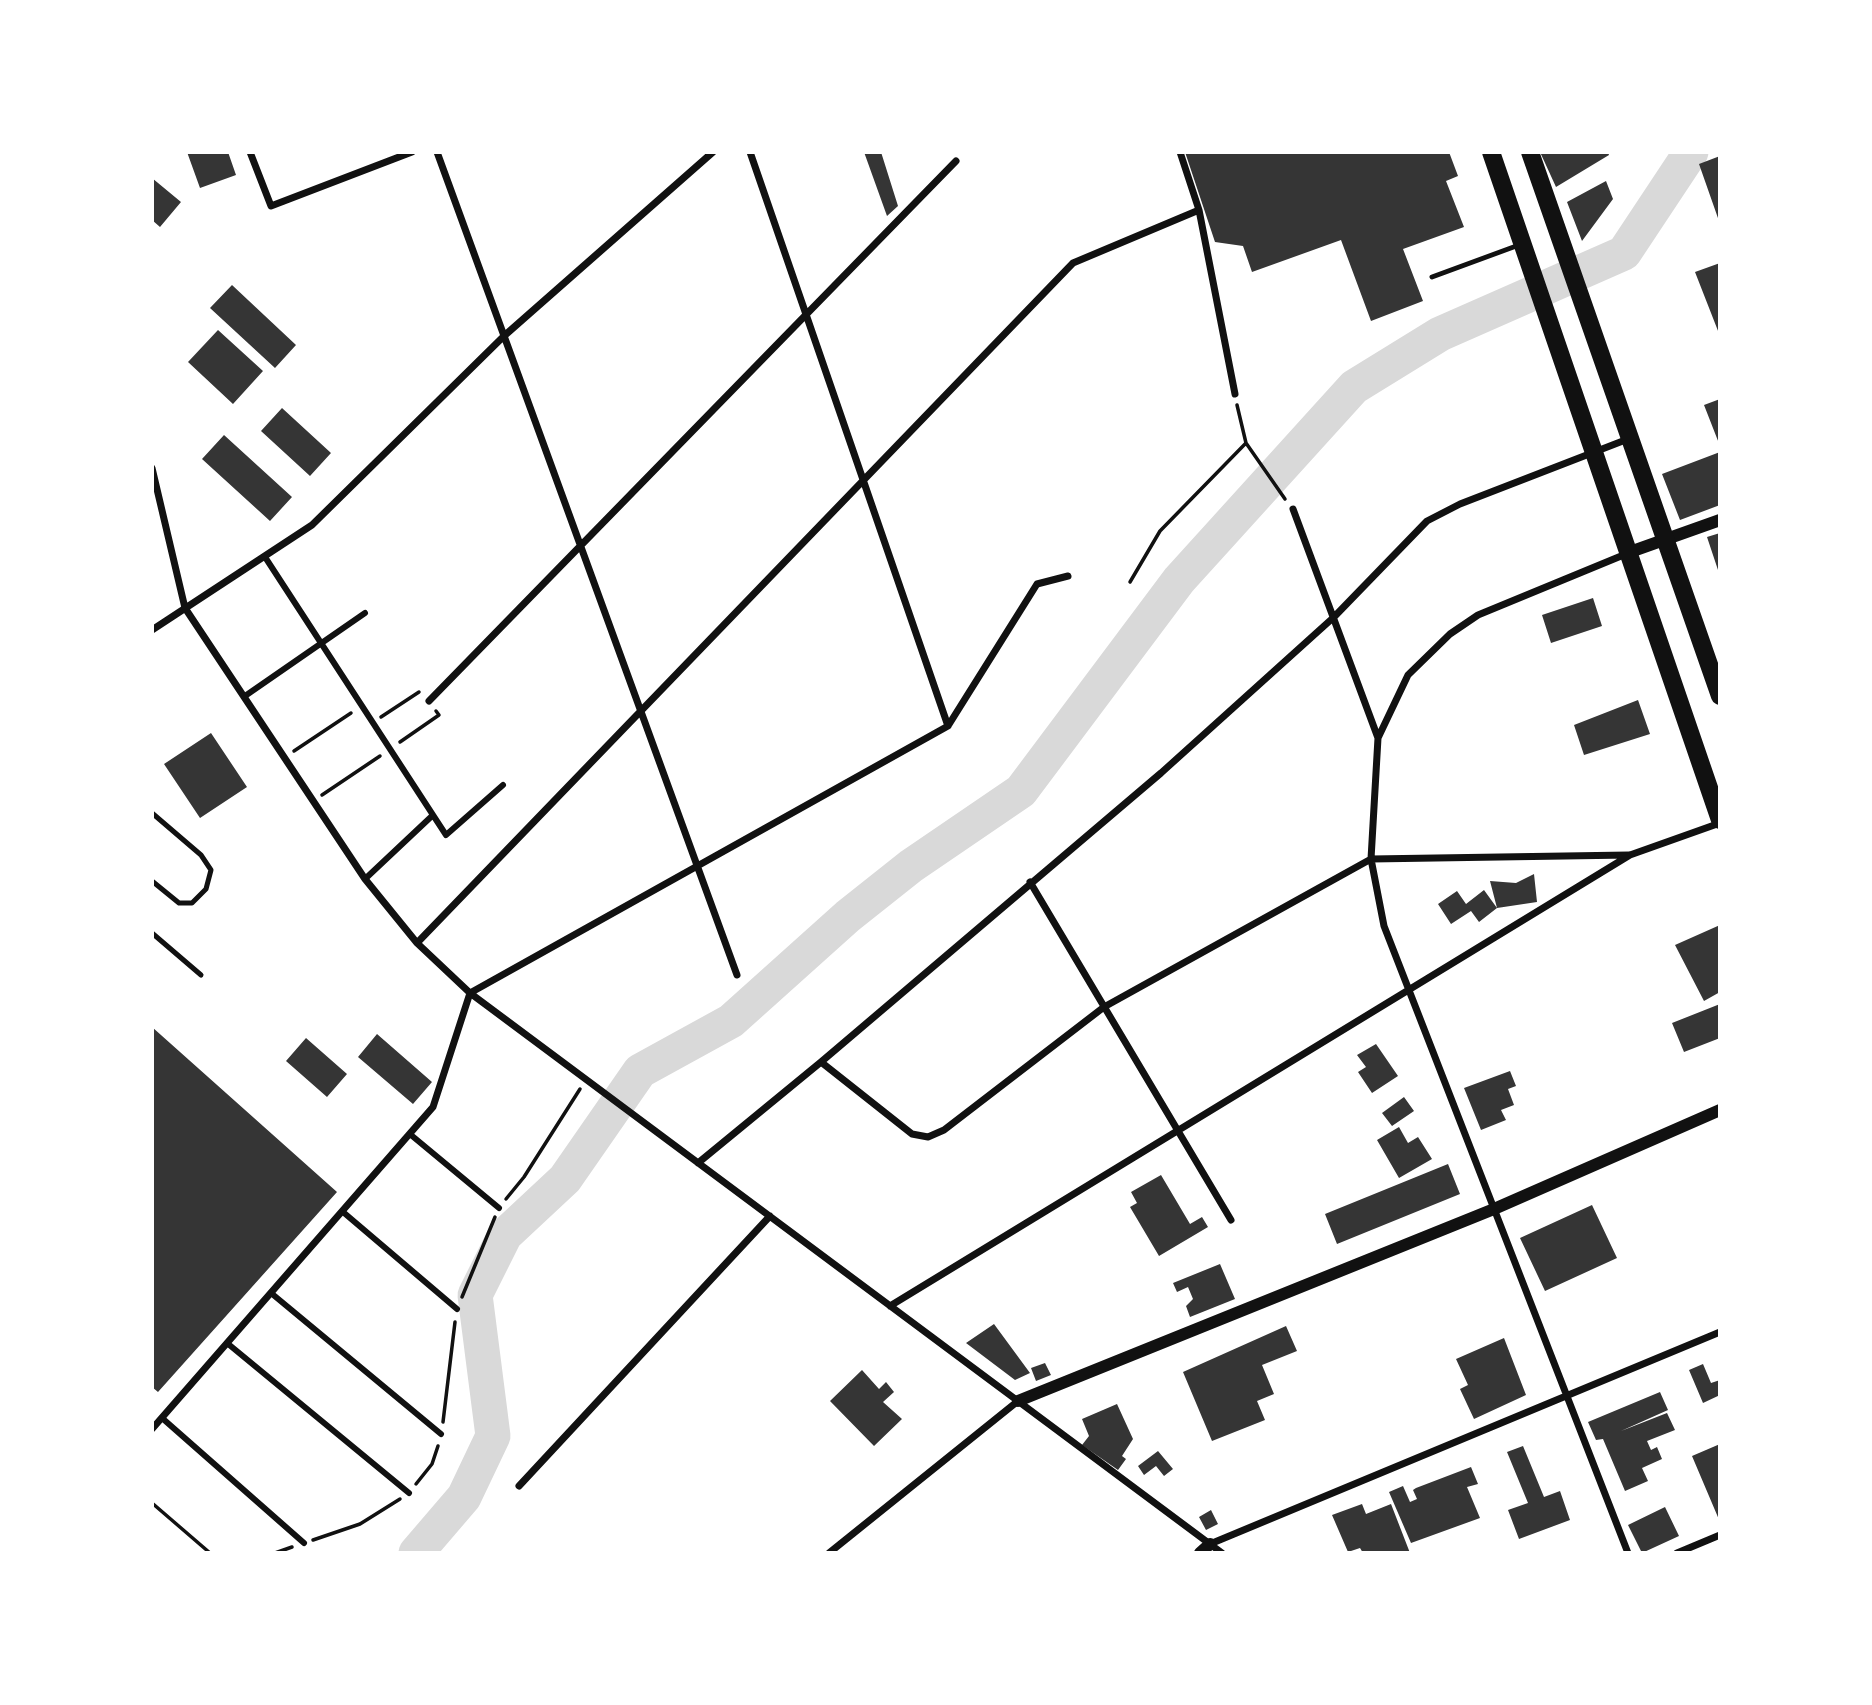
<!DOCTYPE html>
<html>
<head>
<meta charset="utf-8">
<style>
	body { margin:0 }
	#map { position:relative; width:1872px; height:1705px; overflow:hidden; background:#fff; font-family:"Golos Text",sans-serif }
	canvas { display:block }
	.frame { position:absolute; inset:0; border:154px solid #fff; pointer-events:none }
</style>
</head>
<body>
<div id="map">
<canvas width="1872" height="1705"></canvas>
<div class="frame"></div>
</div>
<script>
const g = document.querySelector('canvas').getContext('2d');
g.lineJoin = 'round';
function shape(rows) {
  const path = new Path2D();
  for (const r of rows) {
    path.moveTo(r[0], r[1]);
    for (let i = 2; i < r.length; i += 2) path.lineTo(r[i], r[i + 1]);
  }
  return path;
}
function stroke(path, color, width, dash) {
  g.strokeStyle = color;
  g.lineWidth = width;
  g.lineCap = dash ? 'butt' : 'round';
  g.setLineDash(dash || []);
  g.stroke(path);
}
function fill(path, color) {
  g.fillStyle = color;
  g.fill(path, 'evenodd');
}
const river = shape([
	[416,1553,464,1497,493,1436,475,1295,505,1235,565,1179,640,1071,731,1021,848,916,911,866,1021,791,1179,580,1354,387,1440,334,1624,253,1691,152]
]);
const building = shape([
	[187,152,228,152,236,175,200,188],
	[864,152,881,152,898,206,887,216],
	[1185,152,1449,152,1458,176,1446,181,1464,227,1403,249,1423,301,1371,321,1341,240,1252,272,1243,246,1215,242],
	[1540,152,1608,152,1609,155,1556,187],
	[1720,156,1720,220,1719,221,1699,164],
	[152,178,181,202,160,227,152,220],
	[1606,181,1613,199,1582,241,1567,202],
	[1720,263,1720,336,1695,272],
	[232,285,296,345,275,368,210,308],
	[218,330,263,371,233,404,188,362],
	[1720,399,1720,446,1704,405],
	[282,408,331,453,310,476,261,431],
	[224,435,292,497,270,521,202,459],
	[1720,452,1720,505,1680,520,1662,474],
	[1720,533,1720,573,1719,573,1707,537],
	[1593,598,1602,626,1551,643,1542,615],
	[1638,700,1650,734,1584,755,1574,725],
	[211,733,247,787,200,818,164,764],
	[1534,874,1537,902,1497,908,1490,881,1516,883],
	[1484,890,1497,908,1479,922,1471,911,1451,924,1438,904,1457,891,1466,904],
	[1720,925,1720,992,1704,1001,1675,945],
	[1720,1004,1720,1038,1684,1052,1672,1023],
	[152,1027,337,1192,158,1392,152,1387],
	[377,1034,432,1082,413,1104,358,1057],
	[306,1038,347,1074,327,1097,286,1061],
	[1376,1044,1398,1076,1372,1093,1358,1072,1366,1067,1357,1055],
	[1510,1071,1516,1086,1508,1089,1514,1105,1501,1110,1506,1120,1481,1130,1464,1088],
	[1404,1097,1414,1111,1392,1126,1382,1113],
	[1399,1127,1408,1143,1418,1137,1432,1159,1399,1178,1377,1140],
	[1448,1164,1460,1194,1337,1244,1325,1214],
	[1161,1175,1190,1224,1202,1217,1208,1227,1159,1256,1130,1207,1137,1203,1131,1192],
	[1592,1205,1617,1258,1545,1291,1520,1238],
	[1220,1264,1235,1299,1190,1317,1186,1306,1193,1299,1188,1287,1177,1292,1173,1283],
	[994,1324,1030,1373,1015,1380,966,1343],
	[1286,1326,1297,1351,1262,1365,1274,1394,1257,1401,1265,1420,1212,1441,1183,1372],
	[1504,1338,1526,1395,1474,1419,1460,1389,1468,1385,1456,1359],
	[1045,1363,1051,1375,1036,1381,1031,1368],
	[1703,1364,1711,1383,1720,1380,1720,1395,1703,1403,1689,1370],
	[862,1370,879,1389,886,1382,894,1392,883,1402,902,1419,874,1446,830,1401],
	[1660,1392,1668,1410,1621,1431,1667,1413,1675,1430,1647,1441,1651,1450,1657,1447,1662,1459,1642,1468,1648,1481,1625,1491,1603,1439,1596,1440,1588,1422],
	[1117,1404,1133,1439,1122,1456,1126,1459,1118,1470,1082,1445,1089,1436,1082,1419],
	[1720,1444,1720,1522,1692,1456],
	[1523,1446,1544,1497,1560,1491,1570,1520,1519,1539,1508,1510,1528,1503,1507,1452],
	[1158,1451,1173,1469,1164,1476,1156,1466,1144,1475,1138,1466],
	[1471,1467,1478,1484,1467,1487,1480,1518,1411,1543,1389,1492,1403,1486,1410,1502,1417,1499,1413,1490,1416,1488],
	[1362,1504,1366,1514,1391,1504,1410,1553,1363,1553,1360,1548,1348,1552,1332,1515],
	[1665,1507,1679,1536,1642,1553,1628,1525],
	[1211,1510,1218,1524,1206,1530,1199,1517]
]);
const path = shape([
	[1237,405,1246,443,1285,499],
	[1130,582,1160,531,1246,443],
	[381,717,419,692],
	[400,742,439,715,436,711],
	[294,751,351,713],
	[322,795,380,756],
	[506,1199,524,1177,580,1089],
	[462,1297,495,1217],
	[443,1422,455,1322],
	[416,1484,432,1464,438,1446],
	[152,1503,210,1553],
	[313,1540,360,1524,400,1499],
	[275,1553,292,1547]
]);
const service = shape([
	[1432,277,1519,245],
	[152,813,201,855,211,870,206,889,192,903,179,903,152,881],
	[152,933,201,975]
]);
const pedestrian = shape([
	[265,557,446,835,503,785],
	[245,696,365,613],
	[365,879,433,815],
	[411,1135,499,1208],
	[343,1212,457,1309],
	[271,1293,441,1434],
	[227,1343,409,1493],
	[162,1418,304,1543]
]);
const minor = shape([
	[250,152,271,206,412,152],
	[437,152,737,975],
	[750,152,948,726],
	[1180,152,1199,210,1235,394],
	[152,468,185,608,365,879,417,943,470,993,1222,1553],
	[1293,509,1378,738,1371,859,1384,926,1628,1553],
	[152,630,312,525,504,336,713,152],
	[429,701,956,161],
	[1378,738,1408,675,1450,634,1478,615,1626,554],
	[1030,882,1231,1220],
	[417,943,1073,263,1199,210],
	[821,1062,912,1134,928,1137,944,1130,1104,1007,1371,859,1629,855],
	[698,1163,821,1062,1161,773,1334,617,1427,521,1460,504,1628,439],
	[890,1306,1630,855,1720,823],
	[152,1429,433,1107,470,993,948,726,1037,584,1068,576],
	[519,1486,770,1216],
	[1210,1544,1720,1332],
	[829,1553,1018,1401],
	[1677,1553,1720,1535]
]);
const tertiary = shape([
	[1630,552,1720,520],
	[1018,1401,1494,1209,1720,1110],
	[1200,1553,1210,1544]
]);
const primary = shape([
	[1491,152,1720,820],
	[1530,152,1720,696]
]);
stroke(river, '#d9d9d9', 35);
fill(building, '#353535');
stroke(path, '#111', 3.5);
stroke(service, '#111', 5);
stroke(pedestrian, '#111', 6);
stroke(minor, '#111', 7);
stroke(tertiary, '#111', 12);
stroke(primary, '#111', 18);
</script>
</body>
</html>
